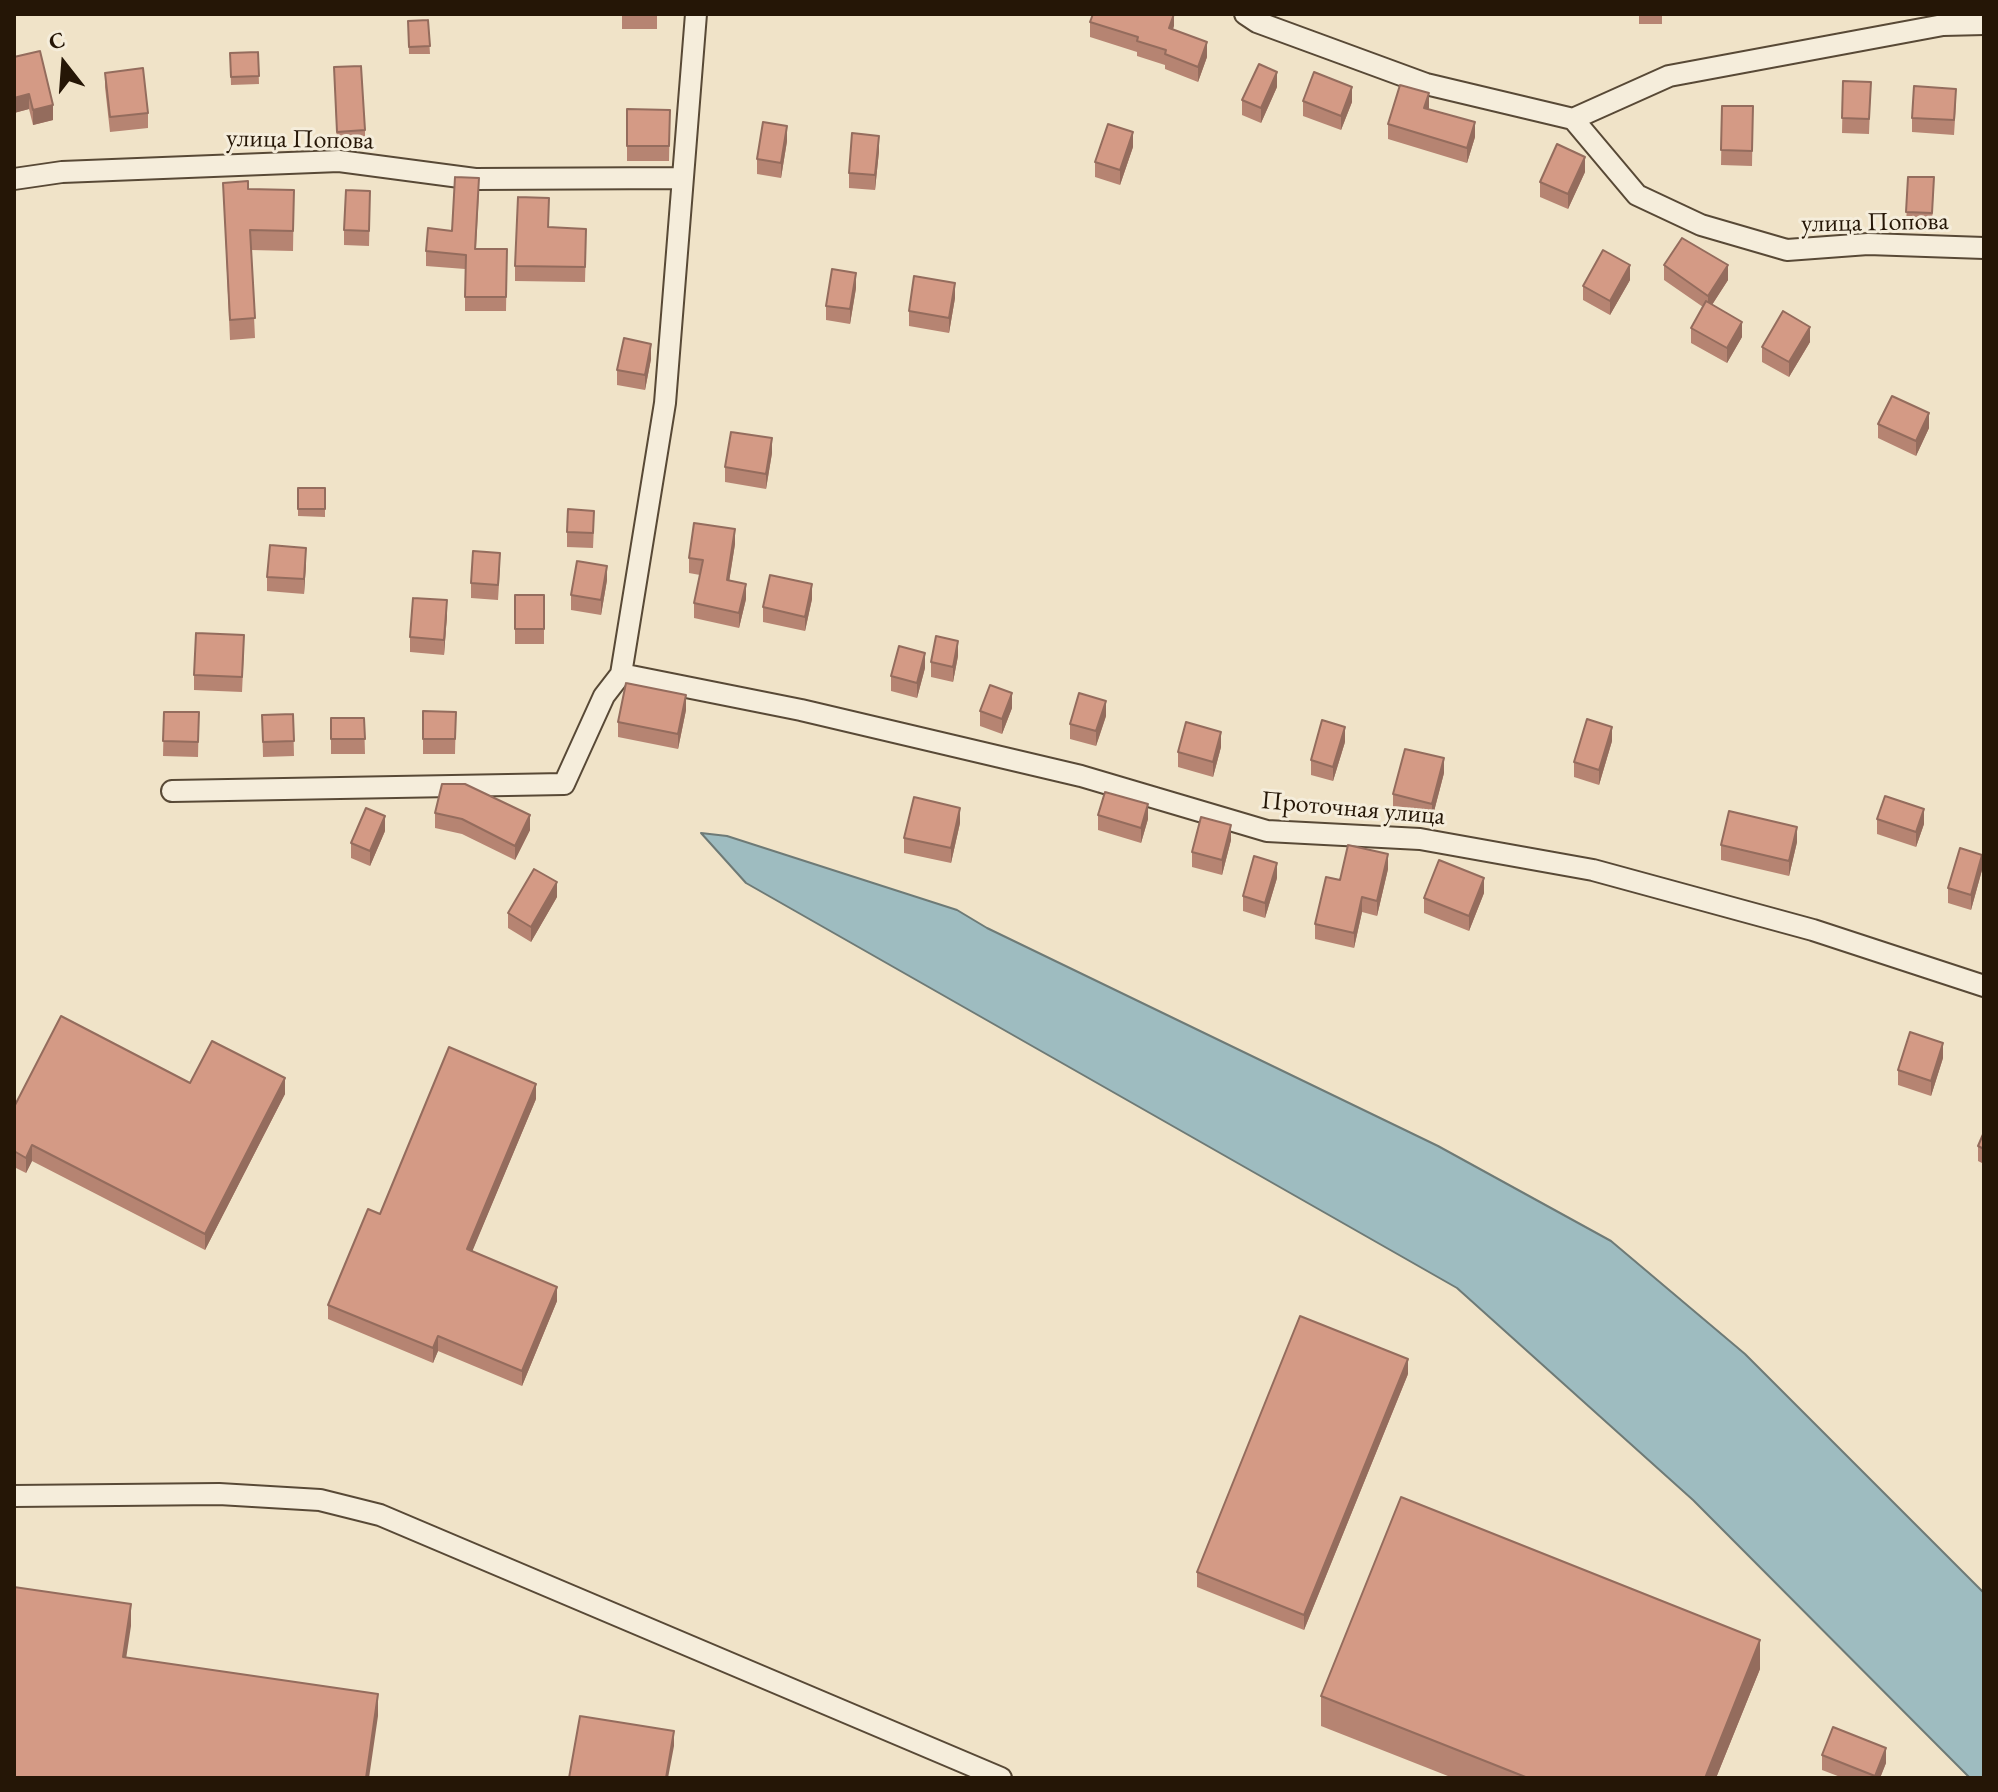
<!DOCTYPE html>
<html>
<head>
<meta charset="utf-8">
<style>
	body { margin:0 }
	#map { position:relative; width:1998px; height:1792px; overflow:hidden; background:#f0e3c8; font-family:"EB Garamond",serif }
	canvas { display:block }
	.frame { position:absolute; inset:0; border:16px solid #251606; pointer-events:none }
	.north { position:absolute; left:24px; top:24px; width:80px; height:80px; -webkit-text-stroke:6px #f5eddb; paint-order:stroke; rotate:343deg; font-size:22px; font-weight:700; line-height:32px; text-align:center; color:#251606 }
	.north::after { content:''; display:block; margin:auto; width:28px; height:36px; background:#251606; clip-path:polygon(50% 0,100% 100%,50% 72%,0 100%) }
</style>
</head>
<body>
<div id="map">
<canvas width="1998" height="1792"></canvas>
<div class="frame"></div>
<div class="north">С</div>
</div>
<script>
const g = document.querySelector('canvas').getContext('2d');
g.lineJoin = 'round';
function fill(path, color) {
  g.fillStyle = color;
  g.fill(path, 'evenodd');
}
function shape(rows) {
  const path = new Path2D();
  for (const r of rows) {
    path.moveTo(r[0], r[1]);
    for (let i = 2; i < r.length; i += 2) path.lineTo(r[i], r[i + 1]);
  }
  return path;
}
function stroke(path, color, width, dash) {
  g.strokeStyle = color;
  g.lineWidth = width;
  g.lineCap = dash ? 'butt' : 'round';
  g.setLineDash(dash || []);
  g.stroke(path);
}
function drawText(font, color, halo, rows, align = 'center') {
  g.font = font + ' "EB Garamond",serif';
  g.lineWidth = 6;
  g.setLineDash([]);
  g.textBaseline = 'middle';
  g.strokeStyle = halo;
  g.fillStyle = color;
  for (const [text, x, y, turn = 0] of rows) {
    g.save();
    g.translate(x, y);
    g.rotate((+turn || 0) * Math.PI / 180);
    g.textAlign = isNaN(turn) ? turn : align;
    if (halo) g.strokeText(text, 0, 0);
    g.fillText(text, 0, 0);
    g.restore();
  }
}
const water = shape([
	[701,833,727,836,957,910,987,928,1438,1146,1611,1241,1745,1354,1984,1593,1984,1778,1970,1778,1693,1500,1457,1288,746,883,701,833]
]);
const street = shape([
	[1245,14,1257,22,1426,84,1573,119,1669,76,1943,25,1984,24],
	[1573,119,1637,195,1701,225,1787,250,1868,244,1984,248],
	[14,179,62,172,339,161,475,179,682,178],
	[621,674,801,710,1081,776,1267,831,1420,839,1593,870,1813,930,1984,986],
	[172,791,564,784,604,696,621,674,665,403,696,14],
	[14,1496,219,1494,320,1500,380,1515,1001,1778]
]);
const wall = shape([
	[622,14,657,14,657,29,622,29],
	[1174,14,1173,30,1207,57,1198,82,1165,69,1165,65,1137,56,1137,52,1090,37,1090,22],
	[1639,14,1662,14,1662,24,1639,24],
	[428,20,430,54,409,54,408,21],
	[258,52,259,84,231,85,230,53],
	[14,57,53,120,33,125,29,109,14,113],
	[334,67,365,130,365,145,337,147],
	[105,73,148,113,148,128,110,132,105,87],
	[1843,81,1871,82,1869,134,1842,133],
	[1277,87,1261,123,1242,115,1242,100],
	[1303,101,1352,102,1341,130,1303,116],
	[1956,104,1954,135,1912,132,1912,118],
	[1722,106,1753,106,1752,166,1721,165],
	[627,109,670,110,669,161,627,161],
	[1429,109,1475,137,1467,163,1388,139,1388,124],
	[787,141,781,178,757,174,757,159],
	[1133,147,1120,185,1095,177,1095,162],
	[879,151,875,190,849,188,849,173],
	[1585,172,1568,209,1540,197,1540,182],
	[1908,177,1934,177,1932,228,1906,227],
	[223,183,248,189,294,190,293,251,251,250,255,338,230,340],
	[479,192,476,249,507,249,506,311,465,311,465,269,426,266,426,251,452,231],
	[370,206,369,246,344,245,344,230],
	[549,227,586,244,585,282,515,281,515,266],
	[1664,265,1728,280,1712,305,1742,337,1727,363,1691,343,1691,328,1703,307,1664,280],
	[1630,280,1610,315,1583,300,1583,286],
	[856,288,850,324,826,320,826,306],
	[955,298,949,333,909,326,909,311],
	[1810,342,1789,377,1762,362,1762,347],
	[651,359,645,390,617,385,617,370],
	[1878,424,1929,428,1916,456,1878,438],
	[772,453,766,489,725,482,725,467],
	[298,488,325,488,325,517,298,516],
	[594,526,593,548,567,547,567,532],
	[735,544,729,581,746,599,739,628,694,618,694,603,700,575,689,573,689,558],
	[306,563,304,594,267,591,267,577],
	[500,568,498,600,471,598,471,583],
	[607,580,601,615,571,610,571,595],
	[515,595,544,595,544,644,515,644],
	[812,599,805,631,763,622,763,607],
	[447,615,444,655,410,652,410,637],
	[244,650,242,692,194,690,194,675],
	[958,656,953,682,931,677,931,662],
	[925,668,917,698,891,691,891,676],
	[1012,708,1002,734,980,726,980,711],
	[686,710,678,749,618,737,618,722],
	[423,711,456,712,455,754,423,754],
	[164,712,199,712,198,757,163,756],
	[293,714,294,756,263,757,262,715],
	[1106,716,1096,746,1070,739,1070,724],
	[331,718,364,718,365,754,331,754],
	[1612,741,1599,785,1574,777,1574,762],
	[1345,742,1333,781,1311,775,1311,760],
	[1221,747,1213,777,1178,767,1178,752],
	[1444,773,1432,819,1393,809,1393,794],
	[435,813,530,830,515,860,462,834,435,828],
	[1098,815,1148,819,1141,843,1098,830],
	[1877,819,1924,824,1916,847,1877,834],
	[960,823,951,863,904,853,904,838],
	[385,831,370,866,351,858,351,843],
	[1231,840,1222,875,1192,867,1192,852],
	[1797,842,1789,876,1721,860,1721,845],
	[1388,869,1377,916,1362,912,1354,948,1315,939,1315,924,1340,880],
	[1982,870,1971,910,1948,903,1948,888],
	[1277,878,1265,918,1243,911,1243,896],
	[1484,893,1469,931,1424,913,1424,898],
	[557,897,531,942,508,928,508,913],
	[1943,1058,1931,1096,1898,1085,1898,1070],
	[190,1083,285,1094,205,1250,32,1161,26,1173,14,1167,14,1107],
	[536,1099,472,1251,557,1301,522,1386,438,1351,433,1363,328,1319,328,1305,380,1214],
	[1984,1132,1984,1164,1978,1161,1978,1146],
	[1408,1374,1304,1630,1197,1587,1197,1572],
	[1760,1669,1716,1778,1453,1778,1321,1726,1321,1696],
	[1822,1755,1886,1763,1880,1778,1843,1778,1822,1770]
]);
const shadedWall = shape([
	[1174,14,1174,26,1169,43,1169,28],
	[1207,42,1207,57,1198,82,1198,67],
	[1277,72,1277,87,1261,123,1261,108],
	[1352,87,1352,102,1341,130,1341,116],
	[1429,93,1429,108,1424,123,1424,108],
	[29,94,29,109,14,113,14,98],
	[53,105,53,120,33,125,33,110],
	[1475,122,1475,137,1467,163,1467,148],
	[787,126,787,141,781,178,781,163],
	[1133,132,1133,147,1120,185,1120,170],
	[879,136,879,151,875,190,875,175],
	[1585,157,1585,172,1568,209,1568,194],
	[1630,265,1630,280,1610,315,1610,301],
	[1728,265,1728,280,1708,311,1708,296],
	[856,273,856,288,850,324,850,309],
	[955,283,955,298,949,333,949,318],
	[1742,322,1742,337,1727,363,1727,348],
	[1810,327,1810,342,1789,377,1789,362],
	[651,344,651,359,645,390,645,375],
	[1929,413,1929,428,1916,456,1916,441],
	[772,438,772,453,766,489,766,474],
	[735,529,735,544,727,595,727,580],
	[306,548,306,563,304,594,304,579],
	[607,566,607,580,601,615,601,600],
	[746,584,746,599,739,628,739,613],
	[812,584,812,599,805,631,805,617],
	[447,600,447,615,444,655,444,640],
	[958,641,958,656,953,682,953,667],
	[925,653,925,668,917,698,917,683],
	[1012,693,1012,708,1002,734,1002,719],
	[686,695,686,710,678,749,678,734],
	[1106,701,1106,716,1096,746,1096,731],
	[1345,727,1345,742,1333,781,1333,767],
	[1612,727,1612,741,1599,785,1599,770],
	[1221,732,1221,747,1213,777,1213,762],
	[1444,758,1444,773,1432,819,1432,804],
	[1148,804,1148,819,1141,843,1141,828],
	[960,808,960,823,951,863,951,848],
	[1924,809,1924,824,1916,847,1916,832],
	[530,815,530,830,515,860,515,846],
	[385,816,385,831,370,866,370,851],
	[1231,825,1231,840,1222,875,1222,860],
	[1797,827,1797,842,1789,876,1789,861],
	[1388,854,1388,869,1377,916,1377,901],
	[1982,855,1982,870,1971,910,1971,895],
	[1277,863,1277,878,1265,918,1265,903],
	[1484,878,1484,893,1469,931,1469,916],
	[557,882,557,897,531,942,531,927],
	[1362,897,1362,912,1354,948,1354,933],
	[1943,1043,1943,1058,1931,1096,1931,1081],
	[285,1078,285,1094,205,1250,205,1234],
	[536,1084,536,1099,467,1264,467,1249],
	[32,1145,32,1161,26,1173,26,1158],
	[557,1287,557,1301,522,1386,522,1371],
	[438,1336,438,1351,433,1363,433,1348],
	[1408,1359,1408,1374,1304,1630,1304,1615],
	[131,1604,131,1626,123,1679,123,1657],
	[1760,1640,1760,1669,1716,1778,1705,1778],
	[378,1694,378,1716,369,1778,366,1778],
	[674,1731,674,1746,668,1778,666,1778],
	[1886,1748,1886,1763,1880,1778,1875,1778]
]);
const building = shape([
	[1093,14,1174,14,1169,28,1207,42,1198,67,1165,54,1166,50,1137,41,1138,37,1090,22,1093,14],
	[428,20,430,46,409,47,408,21,428,20],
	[40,51,53,105,33,110,29,94,14,98,14,57,40,51],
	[258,52,259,76,231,77,230,53,258,52],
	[1259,64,1277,72,1261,108,1242,100,1259,64],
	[361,66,365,130,337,132,334,67,361,66],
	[143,68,148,113,110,117,105,73,143,68],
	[1314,72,1352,87,1341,116,1303,101,1314,72],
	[1843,81,1871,82,1869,119,1842,118,1843,81],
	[1400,85,1429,93,1424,108,1475,122,1467,148,1388,124,1400,85],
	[1914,86,1956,89,1954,120,1912,118,1914,86],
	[1722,106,1753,106,1752,151,1721,150,1722,106],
	[627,109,670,110,669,146,627,146,627,109],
	[763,122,787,126,781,163,757,159,763,122],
	[1108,124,1133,132,1120,170,1095,162,1108,124],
	[852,133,879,136,875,175,849,173,852,133],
	[1557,144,1585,157,1568,194,1540,182,1557,144],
	[455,177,479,178,475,249,507,249,506,297,465,297,466,255,426,251,428,228,452,231,455,177],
	[1908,177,1934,177,1932,213,1906,212,1908,177],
	[248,181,248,189,294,190,293,231,250,230,255,318,230,320,223,183,248,181],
	[346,190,370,191,369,231,344,230,346,190],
	[518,197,549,198,548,227,586,229,585,267,515,266,518,197],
	[1682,238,1728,265,1708,296,1664,265,1682,238],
	[1603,250,1630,265,1610,301,1583,286,1603,250],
	[832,269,856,273,850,309,826,306,832,269],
	[914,276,955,283,949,318,909,311,914,276],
	[1706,301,1742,322,1727,348,1691,328,1706,301],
	[1783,311,1810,327,1789,362,1762,347,1783,311],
	[624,338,651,344,645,375,617,370,624,338],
	[1892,396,1929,413,1916,441,1878,424,1892,396],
	[731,432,772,438,766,474,725,467,731,432],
	[298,488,325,488,325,509,298,509,298,488],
	[568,509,594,511,593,533,567,532,568,509],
	[694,523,735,529,727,580,746,584,739,613,694,603,703,560,689,558,694,523],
	[270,545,306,548,304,579,267,577,270,545],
	[473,551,500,553,498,585,471,583,473,551],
	[577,561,607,566,601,600,571,595,577,561],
	[770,575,812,584,805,617,763,607,770,575],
	[515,595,544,595,544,629,515,629,515,595],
	[413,598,447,600,444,640,410,637,413,598],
	[196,633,244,635,242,677,194,675,196,633],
	[936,636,958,641,953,667,931,662,936,636],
	[899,646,925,653,917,683,891,676,899,646],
	[626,683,686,695,678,734,618,722,626,683],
	[990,685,1012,693,1002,719,980,711,990,685],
	[1079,693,1106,701,1096,731,1070,724,1079,693],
	[423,711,456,712,455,739,423,739,423,711],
	[164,712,199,712,198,742,163,741,164,712],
	[293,714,294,741,263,742,262,715,293,714],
	[331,718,364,718,365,739,331,739,331,718],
	[1587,719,1612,727,1599,770,1574,762,1587,719],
	[1322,720,1345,727,1333,767,1311,760,1322,720],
	[1186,722,1221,732,1213,762,1178,752,1186,722],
	[1405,749,1444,758,1432,804,1393,794,1405,749],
	[442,784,465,784,530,815,515,846,462,819,435,813,442,784],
	[1105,792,1148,804,1141,828,1098,815,1105,792],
	[1885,796,1924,809,1916,832,1877,819,1885,796],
	[914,797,960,808,951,848,904,838,914,797],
	[366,808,385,816,370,851,351,843,366,808],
	[1729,811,1797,827,1789,861,1721,845,1729,811],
	[1201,817,1231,825,1222,860,1192,852,1201,817],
	[1348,845,1388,854,1377,901,1362,897,1354,933,1315,924,1326,877,1340,880,1348,845],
	[1960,848,1982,855,1971,895,1948,888,1960,848],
	[1254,856,1277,863,1265,903,1243,896,1254,856],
	[1439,860,1484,878,1469,916,1424,898,1439,860],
	[534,869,557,882,531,927,508,913,534,869],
	[61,1016,190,1083,212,1041,285,1078,205,1234,32,1145,26,1158,14,1151,14,1107,61,1016],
	[1910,1032,1943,1043,1931,1081,1898,1070,1910,1032],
	[449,1047,536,1084,467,1249,557,1287,522,1371,438,1336,433,1348,328,1305,368,1209,380,1214,449,1047],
	[1984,1132,1984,1149,1978,1146,1984,1132],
	[1300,1316,1408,1359,1304,1615,1197,1572,1300,1316],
	[1401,1497,1760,1640,1705,1778,1528,1778,1321,1696,1401,1497],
	[14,1587,131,1604,123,1657,378,1694,366,1778,14,1778,14,1587],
	[580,1716,674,1731,666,1778,569,1778,580,1716],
	[1833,1727,1886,1748,1875,1776,1822,1755,1833,1727]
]);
const streetNames = [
	["улица Попова",300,140,1],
	["улица Попова",1875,223,-1],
	["Проточная улица",1353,809,5]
];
fill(water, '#9ebcc0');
stroke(water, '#6e7a76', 2);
stroke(street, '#584936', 24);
stroke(street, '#f5eddb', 20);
fill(wall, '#b68472');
fill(shadedWall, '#946c5d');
fill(building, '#d49a85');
stroke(building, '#946c5d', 2);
drawText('26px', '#251606', '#f5eddb', streetNames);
</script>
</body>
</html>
